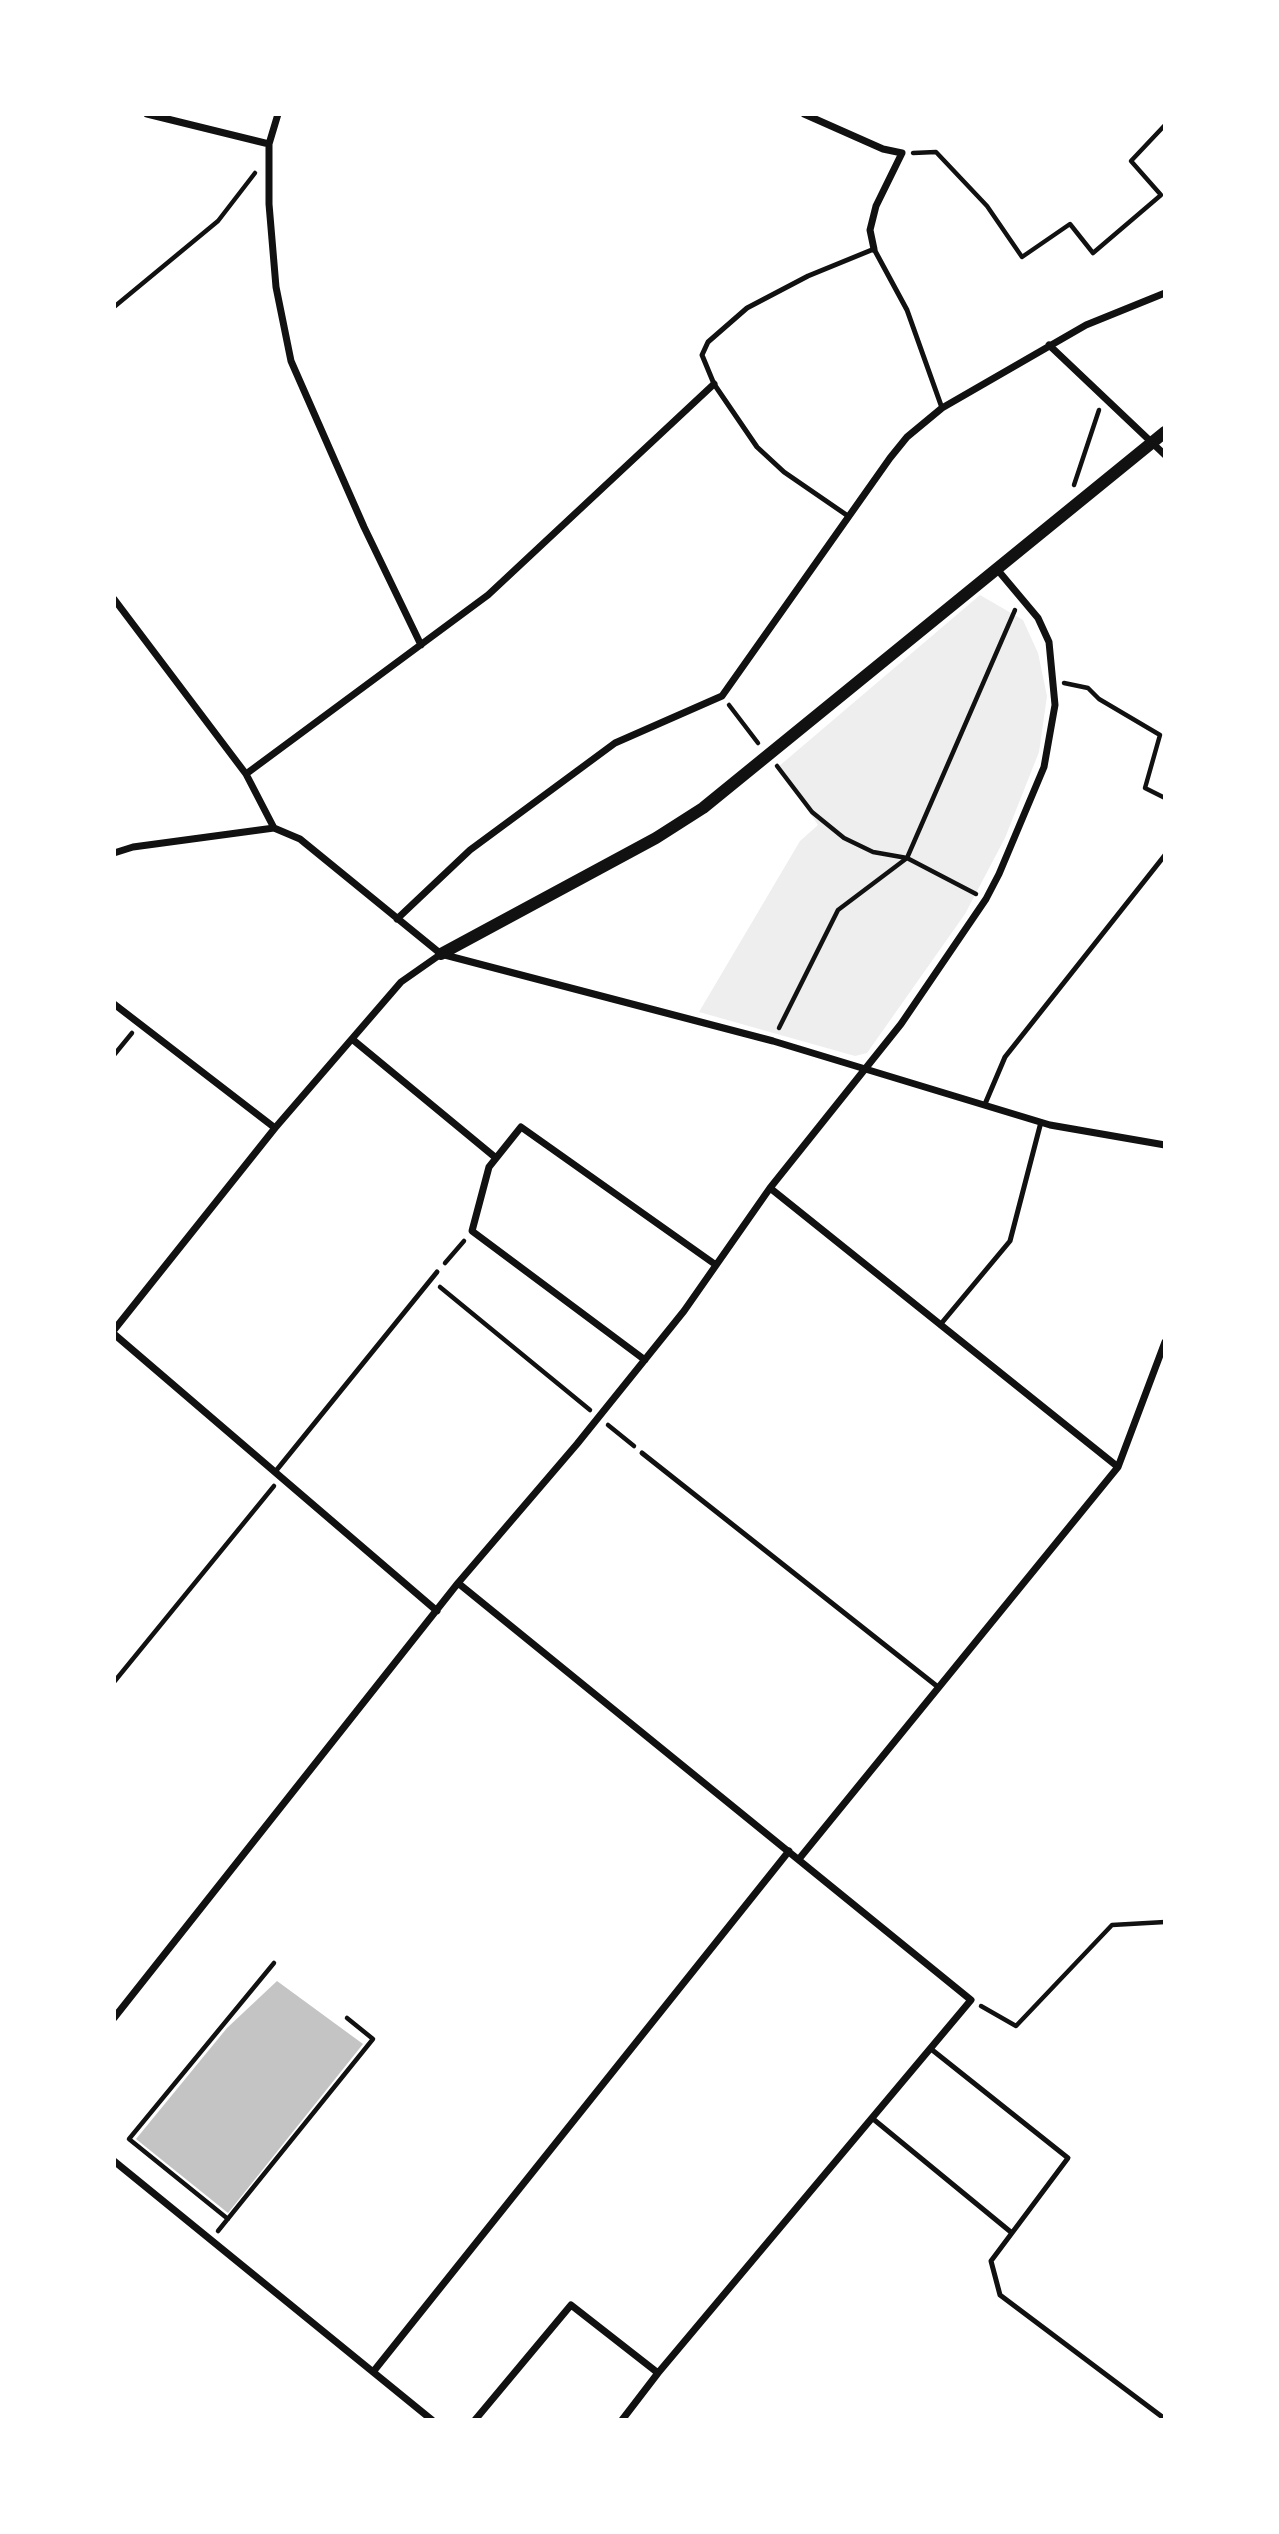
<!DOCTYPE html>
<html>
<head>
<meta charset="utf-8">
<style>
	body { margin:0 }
	#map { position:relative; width:1279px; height:2534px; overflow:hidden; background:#fff; font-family:"Roboto Condensed",sans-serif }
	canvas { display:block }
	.frame { position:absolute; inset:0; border:116px solid #fff; pointer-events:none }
</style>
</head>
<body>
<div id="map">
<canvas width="1279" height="2534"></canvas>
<div class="frame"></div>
</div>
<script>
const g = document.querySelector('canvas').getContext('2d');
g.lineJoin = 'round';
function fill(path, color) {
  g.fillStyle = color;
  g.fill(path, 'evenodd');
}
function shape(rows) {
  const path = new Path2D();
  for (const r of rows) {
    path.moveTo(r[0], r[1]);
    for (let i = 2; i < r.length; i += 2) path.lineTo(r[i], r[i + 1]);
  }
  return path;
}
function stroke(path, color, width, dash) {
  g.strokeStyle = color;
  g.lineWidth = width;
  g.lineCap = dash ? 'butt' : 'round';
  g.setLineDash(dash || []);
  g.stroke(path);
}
const green = shape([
	[980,595,1023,620,1038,653,1047,696,1039,752,1005,838,965,914,867,1053,855,1056,699,1012,800,841,818,825,778,767]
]);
const building = shape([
	[277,1981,363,2044,228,2213,136,2139,227,2028]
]);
const path = shape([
	[913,153,936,152,987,206,1022,257,1070,224,1093,253,1161,195,1131,161,1165,125],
	[114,307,218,221,255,173],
	[1074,485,1099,410],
	[1064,683,1088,688,1099,699,1160,735,1145,788,1165,798],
	[729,705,758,743],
	[777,766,812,812,844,838,873,852,907,858,976,894],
	[779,1028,838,910,907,858,1015,610],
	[114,1055,132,1033],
	[445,1263,464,1241],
	[440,1287,590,1410],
	[608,1425,634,1446],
	[114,1682,274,1486],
	[981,2006,1016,2026,1112,1925,1165,1922],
	[228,2219,129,2139,274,1963],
	[218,2231,373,2039,347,2018]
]);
const service = shape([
	[848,516,784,472,757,447,714,384,702,355,708,342,747,308,808,276,874,249,907,310,942,408],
	[985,1104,1005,1057,1165,855],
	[940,1325,1010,1241,1041,1122],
	[642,1453,938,1687],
	[275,1472,437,1272],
	[931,2049,1068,2158,991,2261,1000,2295,1165,2419],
	[872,2118,1012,2233]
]);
const minor = shape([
	[147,114,269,144],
	[278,114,269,144,269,204,276,287,291,361,364,527,421,645],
	[804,114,883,149,902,153,876,206,870,230,874,249],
	[1049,345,1165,455],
	[114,599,246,774,274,828],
	[246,774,488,595,714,384],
	[114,853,133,847,274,828,300,839,441,954,773,1041,1050,1125,1165,1145],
	[397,919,470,850,615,743,722,696,890,458,907,437,942,408,1086,325,1165,293],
	[114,1004,275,1128],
	[352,1039,496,1158],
	[770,1188,1118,1467],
	[114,1330,275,1128,401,982,441,954],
	[114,1334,437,1611],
	[645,1360,472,1231,489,1167,521,1127,716,1265],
	[458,1583,971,2000,658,2373,622,2420],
	[799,1859,1118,1467,1165,1342],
	[114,2018,458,1583,577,1444,684,1311,770,1188,901,1024,986,899,999,874,1044,767,1055,705,1049,642,1038,618,996,568],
	[114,2161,432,2420],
	[373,2372,789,1851],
	[475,2420,571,2305,658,2373]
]);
const tertiary = shape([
	[441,954,656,838,703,808,1165,432]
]);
fill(green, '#eee');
fill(building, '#c4c4c4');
stroke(path, '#111', 4.5);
stroke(service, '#111', 5);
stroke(minor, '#111', 7);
stroke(tertiary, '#111', 12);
</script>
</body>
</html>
